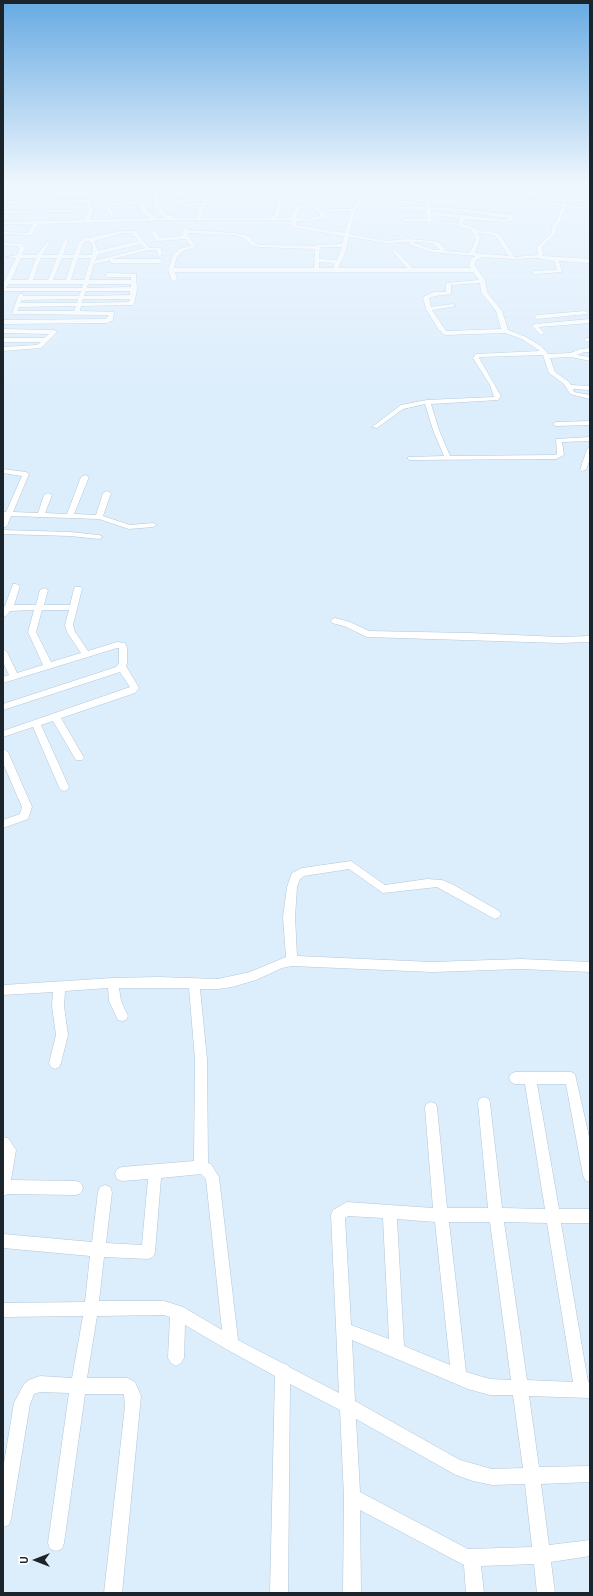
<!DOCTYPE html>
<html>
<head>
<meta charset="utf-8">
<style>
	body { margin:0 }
	#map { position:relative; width:593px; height:1596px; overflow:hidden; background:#dcedfc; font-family:"Space Grotesk",sans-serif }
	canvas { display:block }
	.frame { position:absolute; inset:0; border:4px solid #1c242b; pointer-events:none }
	.north { position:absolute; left:16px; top:1540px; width:40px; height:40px; -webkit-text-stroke:3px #fff; paint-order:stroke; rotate:270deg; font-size:11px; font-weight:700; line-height:16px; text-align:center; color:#1c242b }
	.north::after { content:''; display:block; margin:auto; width:14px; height:18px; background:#1c242b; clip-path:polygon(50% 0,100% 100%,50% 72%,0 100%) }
</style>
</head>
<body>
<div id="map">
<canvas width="593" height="1596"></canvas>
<div class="frame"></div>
<div class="north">U</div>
</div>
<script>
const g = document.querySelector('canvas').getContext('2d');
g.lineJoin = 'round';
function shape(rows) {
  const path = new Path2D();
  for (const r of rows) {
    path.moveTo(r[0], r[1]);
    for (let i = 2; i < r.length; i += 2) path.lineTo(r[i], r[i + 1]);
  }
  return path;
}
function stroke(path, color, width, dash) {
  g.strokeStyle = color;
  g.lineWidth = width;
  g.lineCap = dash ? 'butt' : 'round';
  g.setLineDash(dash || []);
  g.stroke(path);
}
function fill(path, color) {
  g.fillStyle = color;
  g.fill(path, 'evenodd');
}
const street = shape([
	[31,185,35,185,30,194,13,193,27,192,31,185],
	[47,185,51,185,46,195,57,195,63,185,67,185,66,188,98,185,93,189,64,190,58,197,41,197,47,185],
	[109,185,123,188,123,196,119,195,119,190,109,188,109,185],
	[158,185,296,185,291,188,160,188,157,193,158,198,185,193,187,194,158,201,159,206,168,216,174,216,174,218,197,218,198,211,202,205,182,206,175,202,177,200,210,198,202,211,201,218,270,218,275,214,278,201,285,197,323,191,365,189,407,192,436,190,491,194,590,208,590,210,566,207,560,222,556,226,556,233,542,247,543,256,590,259,590,263,559,261,562,272,535,274,533,273,533,271,557,270,554,261,539,258,513,259,482,257,476,260,475,266,485,280,487,292,502,311,508,330,526,337,541,346,548,354,570,353,581,349,590,348,590,352,584,352,577,355,590,357,590,361,571,357,550,358,555,372,569,382,571,385,590,386,590,390,573,389,574,392,590,395,590,399,570,394,564,384,549,373,543,355,480,357,479,358,501,396,498,400,431,404,439,430,450,456,555,455,557,454,556,439,590,437,590,441,562,442,564,455,556,459,410,460,408,459,408,457,444,456,433,430,425,404,403,409,377,428,372,427,401,405,427,400,494,397,490,385,473,358,476,354,540,351,522,339,505,333,445,335,439,330,426,309,423,297,434,292,446,292,446,283,479,280,473,272,175,272,177,279,174,281,171,279,168,270,173,256,179,249,191,246,185,239,157,241,151,232,155,231,160,238,183,236,182,231,185,227,187,230,235,233,248,236,256,244,261,245,315,246,318,245,342,244,344,236,292,227,291,220,172,220,38,224,32,235,3,234,3,232,28,233,33,224,3,224,3,222,85,220,89,209,87,206,88,202,3,203,3,201,88,200,93,202,91,206,93,209,90,220,151,218,142,212,139,205,137,204,115,205,111,208,113,215,111,216,109,215,107,208,112,203,137,202,143,203,146,210,157,218,165,218,155,207,153,200,153,193,158,185],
	[372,191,407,194,421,193,426,202,426,207,401,207,399,208,401,209,426,210,427,219,405,219,403,221,427,221,429,223,432,220,431,215,460,218,457,226,471,230,476,238,470,253,446,251,440,243,434,241,407,239,387,241,349,234,355,212,366,192,372,191],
	[362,192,353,209,331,209,329,210,331,211,351,211,345,233,296,225,296,221,308,221,323,218,325,213,314,206,303,205,296,207,291,218,276,218,279,215,282,203,288,199,323,193,362,192],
	[436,192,491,196,562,206,556,222,552,226,552,233,537,247,538,255,514,257,501,236,497,233,476,230,475,228,462,224,465,219,504,222,512,220,513,218,512,215,449,208,431,207,430,202,425,193,436,192],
	[205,201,204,203,183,204,181,202,205,201],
	[303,207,313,208,321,214,319,216,308,219,296,218,300,209,303,207],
	[431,210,449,210,509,218,504,220,464,215,431,213,431,210],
	[187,233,235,235,244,238,252,246,261,247,315,249,314,268,174,268,177,256,183,251,196,247,187,233],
	[478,233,494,235,497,238,509,256,475,253,480,238,478,233],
	[349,237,387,243,410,242,409,244,431,252,476,256,471,259,469,266,471,268,412,268,395,250,393,251,407,268,338,268,346,251,349,237],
	[412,242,433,243,440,250,432,250,412,242],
	[320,247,342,247,337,260,319,259,320,247],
	[319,262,335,263,333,268,319,268,319,262],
	[480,283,481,292,496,311,501,329,446,331,432,310,456,306,453,304,431,307,429,298,435,296,451,294,451,285,480,283],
	[221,192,265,196,270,193,272,194,266,198,219,194,221,192],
	[390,200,410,201,412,202,410,203,388,202,390,200],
	[72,210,74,212,3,213,3,211,72,210],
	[123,231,135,231,149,248,161,248,162,255,158,256,157,250,148,250,112,259,160,259,163,261,160,263,112,263,110,262,110,260,94,264,89,280,131,280,131,277,108,277,105,275,108,273,136,274,137,289,134,305,81,306,80,311,114,312,113,320,107,323,3,324,3,320,106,319,109,315,12,314,19,294,23,294,23,296,79,296,81,291,3,291,4,282,16,258,6,257,17,255,20,248,18,246,3,245,3,243,21,244,25,248,22,255,37,255,48,241,50,242,42,255,58,255,64,241,66,240,68,241,63,255,74,255,79,242,83,239,123,231],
	[123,233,132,233,139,241,98,251,94,241,123,233],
	[86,241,90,241,93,246,92,255,79,255,83,243,86,241],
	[141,244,145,248,95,261,98,254,141,244],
	[21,258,36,258,28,280,11,280,21,258],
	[41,258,57,258,48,280,33,280,41,258],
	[62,258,73,258,66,280,53,280,62,258],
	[78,258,91,258,84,280,71,280,78,258],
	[9,284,83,284,82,288,6,288,9,284],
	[88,284,131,284,131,287,87,288,88,284],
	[86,291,130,291,130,295,84,296,86,291],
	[78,299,77,303,20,303,22,300,78,299],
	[83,299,130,299,129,302,82,303,83,299],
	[76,306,74,311,17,311,19,307,76,306],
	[585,311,588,313,587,314,537,319,534,317,537,315,585,311],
	[590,319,590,323,539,327,544,333,541,335,532,326,535,324,590,319],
	[3,329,54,330,57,332,41,348,3,351,3,347,37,345,41,342,3,342,3,338,44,338,49,334,3,333,3,329],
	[587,338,590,338,590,342,585,341,584,340,587,338],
	[590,421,590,425,556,426,553,424,556,422,590,421],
	[590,447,590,459,586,470,581,471,580,470,587,449,590,447],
	[3,469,26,472,29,474,13,512,38,513,44,495,48,493,52,495,45,513,67,514,81,477,85,475,89,477,74,514,96,515,103,493,107,491,111,493,103,516,130,525,153,523,157,525,153,527,129,529,99,519,11,516,7,526,3,528,3,512,6,512,22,476,3,473,3,469],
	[3,530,70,532,99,535,103,537,99,539,70,536,3,534,3,530],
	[13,584,16,584,20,586,14,605,36,605,40,590,44,588,48,590,44,605,70,605,74,589,75,587,81,587,82,589,73,625,75,632,88,651,117,642,125,643,127,648,127,663,126,666,139,688,135,693,61,718,84,758,82,760,76,760,53,721,41,725,69,787,67,790,64,791,61,790,59,787,33,727,3,737,3,731,130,687,120,672,3,710,3,704,116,667,119,663,119,648,117,648,3,683,3,677,9,675,3,662,3,649,7,652,17,673,43,665,28,632,34,610,10,611,6,616,3,617,3,607,5,606,13,584],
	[42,610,69,610,65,625,67,632,81,653,51,662,36,632,42,610],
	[335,618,350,622,369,631,469,633,560,637,590,636,590,642,560,643,367,637,344,626,332,623,331,621,332,619,335,618],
	[3,749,8,752,32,807,28,819,3,828,3,820,20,814,22,807,3,763,3,749],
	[351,861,385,885,427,879,442,880,452,884,499,911,501,914,499,917,495,919,491,917,437,887,383,893,349,869,304,876,300,879,297,887,295,917,297,956,432,962,521,959,590,962,590,972,521,969,432,972,292,966,282,968,256,980,232,987,218,989,200,989,207,1059,208,1163,211,1164,219,1177,238,1340,282,1363,288,1365,289,1367,339,1393,331,1215,333,1210,347,1202,433,1208,425,1108,426,1104,431,1102,436,1104,437,1108,447,1208,488,1208,478,1103,479,1099,484,1097,489,1099,490,1103,502,1208,545,1209,525,1084,515,1084,511,1082,509,1078,511,1074,515,1072,571,1072,575,1074,590,1141,590,1182,585,1180,583,1175,566,1084,537,1084,559,1209,590,1209,590,1223,561,1223,588,1382,590,1382,590,1398,529,1396,539,1467,590,1466,590,1482,541,1484,549,1545,590,1540,590,1556,551,1562,555,1593,537,1593,534,1564,481,1566,484,1593,466,1593,464,1565,360,1510,361,1593,343,1593,344,1497,340,1410,290,1384,288,1593,270,1593,275,1376,226,1349,185,1325,184,1358,181,1363,176,1366,171,1363,168,1358,170,1317,164,1315,97,1316,87,1378,127,1378,135,1382,141,1396,122,1593,104,1593,125,1406,124,1394,85,1394,64,1543,62,1549,56,1551,50,1549,48,1543,69,1393,40,1392,34,1394,30,1404,11,1519,9,1525,3,1527,3,1469,14,1403,24,1384,29,1380,40,1376,72,1378,83,1316,3,1317,3,1303,85,1302,90,1256,3,1248,3,1234,92,1242,98,1192,100,1187,105,1185,110,1187,112,1192,106,1243,142,1245,148,1179,122,1181,117,1179,115,1174,117,1169,122,1167,194,1161,195,1059,189,988,119,988,121,1001,128,1016,126,1020,122,1021,118,1020,109,1001,108,988,65,991,64,1006,68,1035,61,1063,59,1067,55,1069,51,1067,49,1063,56,1035,52,1006,53,992,3,995,3,985,113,978,158,977,218,979,250,972,286,957,283,917,287,887,292,873,302,868,351,861],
	[201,1174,206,1179,222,1330,183,1307,164,1301,99,1301,104,1257,148,1259,153,1257,155,1252,161,1178,201,1174],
	[348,1216,383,1218,389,1339,351,1325,345,1218,348,1216],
	[397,1219,435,1222,450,1365,404,1346,397,1219],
	[449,1222,490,1222,511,1380,490,1379,466,1372,449,1222],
	[504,1222,547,1223,573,1382,527,1380,504,1222],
	[352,1340,468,1389,490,1395,513,1395,523,1468,492,1469,460,1460,355,1401,352,1340],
	[356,1419,456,1475,473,1481,492,1485,525,1484,532,1547,468,1549,360,1492,356,1419],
	[3,1137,8,1138,16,1150,11,1180,76,1181,81,1183,83,1188,81,1193,76,1195,8,1194,3,1196,3,1137]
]);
stroke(street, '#b1c6d8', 1);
fill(street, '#fff');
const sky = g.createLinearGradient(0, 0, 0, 409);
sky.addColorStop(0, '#67aae2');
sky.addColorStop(0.45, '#eff7fe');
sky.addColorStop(1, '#eff7fe00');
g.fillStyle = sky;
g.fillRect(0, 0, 593, 409);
</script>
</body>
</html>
